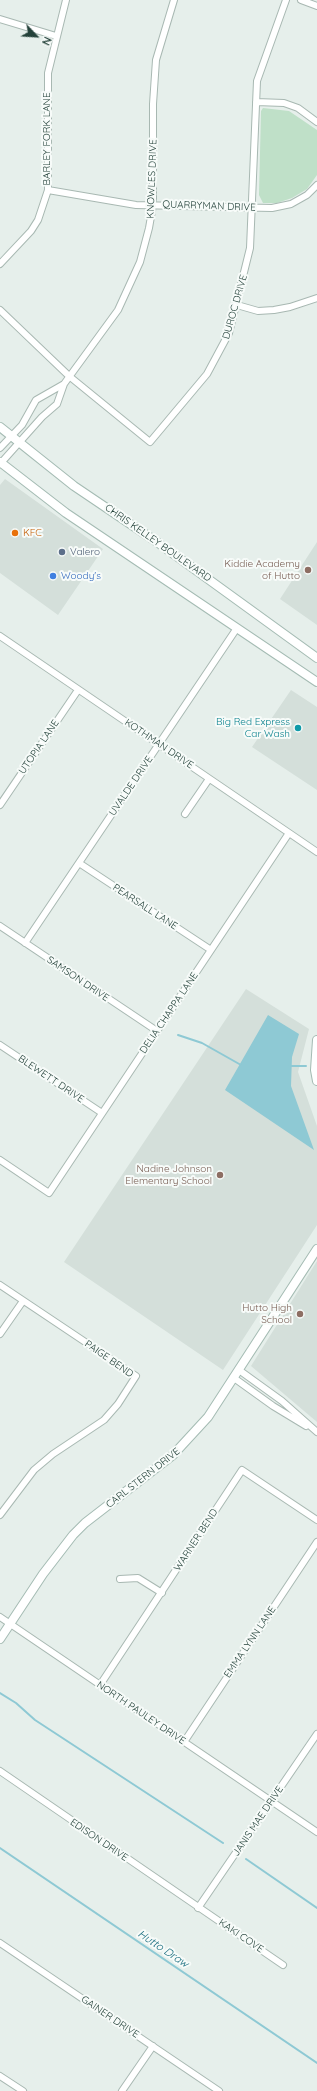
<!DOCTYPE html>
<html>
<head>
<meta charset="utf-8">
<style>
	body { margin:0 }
	#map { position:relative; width:317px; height:2091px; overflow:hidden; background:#e6efeb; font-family:Quicksand,sans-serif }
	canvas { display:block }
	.north { position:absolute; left:16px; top:16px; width:40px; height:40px; -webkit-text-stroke:3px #f7fbf9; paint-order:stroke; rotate:115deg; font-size:11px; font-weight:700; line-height:16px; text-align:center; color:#24423a }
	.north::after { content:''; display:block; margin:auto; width:14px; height:18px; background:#24423a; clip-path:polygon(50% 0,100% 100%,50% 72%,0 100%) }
</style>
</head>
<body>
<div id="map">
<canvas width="317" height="2091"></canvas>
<div class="north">N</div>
</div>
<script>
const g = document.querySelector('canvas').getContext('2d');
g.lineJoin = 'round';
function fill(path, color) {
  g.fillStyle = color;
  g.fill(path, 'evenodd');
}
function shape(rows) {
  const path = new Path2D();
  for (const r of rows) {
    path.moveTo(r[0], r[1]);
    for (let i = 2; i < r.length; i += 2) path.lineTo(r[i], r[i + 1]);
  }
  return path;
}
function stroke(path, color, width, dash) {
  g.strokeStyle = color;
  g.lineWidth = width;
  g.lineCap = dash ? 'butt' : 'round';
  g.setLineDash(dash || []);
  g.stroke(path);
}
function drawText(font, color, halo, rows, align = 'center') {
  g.font = font + ' Quicksand,sans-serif';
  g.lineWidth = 4;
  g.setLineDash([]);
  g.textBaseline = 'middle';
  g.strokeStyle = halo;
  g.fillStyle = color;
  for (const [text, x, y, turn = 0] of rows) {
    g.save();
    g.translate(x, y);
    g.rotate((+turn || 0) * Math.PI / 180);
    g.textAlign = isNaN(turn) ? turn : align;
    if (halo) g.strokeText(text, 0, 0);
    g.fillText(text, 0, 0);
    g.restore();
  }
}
const built = shape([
	[5,479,103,549,58,615,0,573,0,485],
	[317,542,317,625,280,599],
	[291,690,317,707,317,790,252,747],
	[246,989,309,1029,298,1072,317,1126,317,1225,223,1370,64,1262],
	[317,1261,317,1422,251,1366]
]);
const green = shape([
	[263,108,289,111,317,130,317,175,307,189,292,198,277,203,263,203,259,195,261,111]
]);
const water = shape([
	[268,1015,299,1034,292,1057,291,1086,314,1150,225,1090]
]);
const stream = shape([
	[178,1035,202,1043,241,1065],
	[289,1066,306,1066],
	[0,1693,16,1703,35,1720,223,1843],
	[0,1848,317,2063],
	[246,1859,317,1908]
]);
const street = shape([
	[301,0,317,6],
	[0,19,56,36],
	[256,102,284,103,298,108,317,122],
	[48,190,136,205,272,208,291,204,307,195,317,185],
	[0,264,31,231,38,220,48,190,48,73,66,0],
	[237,305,258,311,274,310,290,307,317,298],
	[0,310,69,376,150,442,207,374,229,333,250,248,257,81,286,0],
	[0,448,22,425,36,400,64,384],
	[0,464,42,417,57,404,64,384,118,310,140,262,149,228,153,205,153,104,156,60,174,0],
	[0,636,317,852],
	[0,805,78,690],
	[185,814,209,779],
	[79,863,211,950],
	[0,926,157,1031],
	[25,943,237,628],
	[0,1045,102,1113],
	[0,1160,49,1193,289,833],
	[0,1285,136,1376,118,1404,104,1420,53,1454,34,1470,0,1515],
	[0,1334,23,1301],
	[239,1370,282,1401,317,1432],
	[234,1378,273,1406,306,1426],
	[120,1579,138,1578,162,1593],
	[0,1617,317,1832],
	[100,1685,242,1470,317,1520],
	[184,1742,317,1542],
	[0,1771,283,1965],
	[198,1908,317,1734],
	[0,1943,219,2091],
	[0,2076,23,2091],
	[122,2091,153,2046]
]);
const secondary = shape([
	[0,427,74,486,157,542,317,658],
	[0,462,66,513,317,682],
	[317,1040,315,1070,317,1081],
	[0,1639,43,1574,73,1535,85,1523,173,1455,208,1417,317,1249]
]);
const markers = [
	[15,533,4,"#e8710a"],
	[62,552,4,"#5c6f8a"],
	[308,570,4,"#8d6e63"],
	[53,576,4,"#3f7fe0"],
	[298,728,4,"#0f9aa8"],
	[220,1175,4,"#8d6e63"],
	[300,1314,4,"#8d6e63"]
];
const streetNames = [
	["BARLEY FORK LANE",47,139,-90],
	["KNOWLES DRIVE",152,179,-88],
	["QUARRYMAN DRIVE",209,206,2],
	["DUROC DRIVE",235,307,-74],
	["CHRIS KELLEY BOULEVARD",158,543,35],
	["KOTHMAN DRIVE",159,744,34],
	["UTOPIA LANE",39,747,-56],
	["UVALDE DRIVE",131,786,-56],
	["PEARSALL LANE",145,907,33],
	["SAMSON DRIVE",78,979,34],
	["DELIA CHAPPA LANE",169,1013,-56],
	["BLEWETT DRIVE",51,1079,34],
	["PAIGE BEND",109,1359,35],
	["CARL STERN DRIVE",143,1478,-38],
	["WARNER BEND",196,1540,-57],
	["EMMA LYNN LANE",250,1642,-56],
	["NORTH PAULEY DRIVE",141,1713,34],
	["JANIS MAE DRIVE",258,1821,-56],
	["EDISON DRIVE",99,1840,34],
	["KAKI COVE",241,1936,34],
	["GAINER DRIVE",110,2017,34]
];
const foodNames = [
	["KFC",23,533]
];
const serviceNames = [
	["Valero",70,552]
];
const educationNames = [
	["Kiddie Academy",300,564],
	["of Hutto",300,576],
	["Nadine Johnson",212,1169],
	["Elementary School",212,1181],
	["Hutto High",292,1308],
	["School",292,1320]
];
const shopNames = [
	["Woody's",61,576]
];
const cultureNames = [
	["Big Red Express",290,722],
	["Car Wash",290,734]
];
const waterNames = [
	["Hutto Draw",163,1949,34]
];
fill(built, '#d4dfda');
fill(green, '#bfe0c8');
fill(water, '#8ec9d4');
stroke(stream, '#8ec9d4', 2);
stroke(street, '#a8b8b2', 8);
stroke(secondary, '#a4bbb3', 10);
stroke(street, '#fff', 6);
stroke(secondary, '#fff', 8);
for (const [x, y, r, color] of markers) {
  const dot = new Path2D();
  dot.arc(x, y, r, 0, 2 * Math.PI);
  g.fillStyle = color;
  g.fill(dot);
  stroke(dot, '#f7fbf9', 1.5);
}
drawText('10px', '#24423a', '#f7fbf9', streetNames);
drawText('10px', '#c56008', '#f7fbf9', foodNames, 'left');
drawText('10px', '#4e5e75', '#f7fbf9', serviceNames, 'left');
drawText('10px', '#785e54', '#f7fbf9', educationNames, 'right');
drawText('10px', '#366cbe', '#f7fbf9', shopNames, 'left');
drawText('10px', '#0d838f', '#f7fbf9', cultureNames, 'right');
drawText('italic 11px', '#1c6f80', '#f7fbf9', waterNames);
</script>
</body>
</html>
